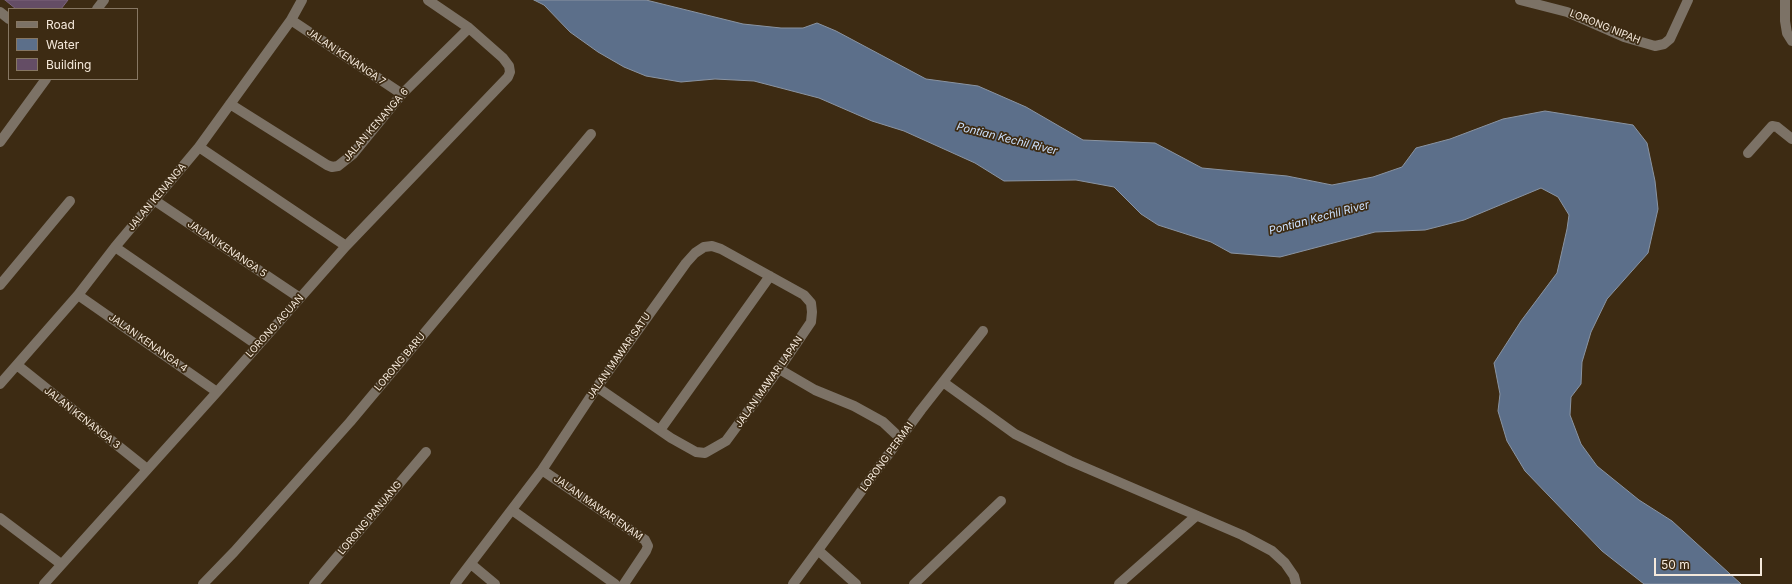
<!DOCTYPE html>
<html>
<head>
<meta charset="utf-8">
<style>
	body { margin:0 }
	#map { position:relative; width:1792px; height:584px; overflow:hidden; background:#3d2b13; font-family:Inter,sans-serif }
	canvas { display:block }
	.legend { position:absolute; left:8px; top:8px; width:130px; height:72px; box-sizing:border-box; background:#3d2b13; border:1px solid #877763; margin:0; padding:5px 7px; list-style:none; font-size:12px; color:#f5e9db }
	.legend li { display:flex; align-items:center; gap:8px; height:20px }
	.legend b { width:20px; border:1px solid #877763 }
	.scale { position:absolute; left:1654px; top:558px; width:108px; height:18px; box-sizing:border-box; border:2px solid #f5e9db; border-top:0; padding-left:5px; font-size:12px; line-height:14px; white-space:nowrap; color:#f5e9db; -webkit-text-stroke:3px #3d2b13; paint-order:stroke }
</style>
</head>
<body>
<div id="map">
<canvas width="1792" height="584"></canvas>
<ul class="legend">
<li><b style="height:5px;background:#7c7266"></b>Road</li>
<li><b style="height:11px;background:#5c6f8a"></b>Water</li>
<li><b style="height:11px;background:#644d65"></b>Building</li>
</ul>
<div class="scale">50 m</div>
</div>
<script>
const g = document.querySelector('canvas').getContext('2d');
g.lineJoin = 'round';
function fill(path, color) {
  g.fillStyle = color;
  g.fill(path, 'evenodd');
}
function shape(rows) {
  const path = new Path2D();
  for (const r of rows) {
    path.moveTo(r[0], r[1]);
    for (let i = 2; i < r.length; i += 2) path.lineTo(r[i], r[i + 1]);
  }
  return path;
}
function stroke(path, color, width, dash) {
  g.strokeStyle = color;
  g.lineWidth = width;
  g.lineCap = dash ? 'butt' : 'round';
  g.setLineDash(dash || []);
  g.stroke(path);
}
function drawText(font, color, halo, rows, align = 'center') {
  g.font = font + ' Inter,sans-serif';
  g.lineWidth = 3.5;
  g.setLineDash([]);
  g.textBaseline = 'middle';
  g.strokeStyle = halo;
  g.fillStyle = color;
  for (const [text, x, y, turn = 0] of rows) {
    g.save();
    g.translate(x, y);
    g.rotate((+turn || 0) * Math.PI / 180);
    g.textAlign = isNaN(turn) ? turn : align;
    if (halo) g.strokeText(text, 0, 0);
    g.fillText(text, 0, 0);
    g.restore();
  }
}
const water = shape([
	[534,0,646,0,743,24,781,28,803,28,817,23,836,31,926,79,978,86,1026,107,1083,140,1155,143,1202,168,1287,176,1332,185,1373,177,1402,167,1416,148,1450,139,1503,119,1545,111,1633,125,1647,143,1655,181,1658,209,1648,253,1607,299,1591,332,1582,362,1581,384,1571,397,1570,415,1581,444,1597,466,1639,500,1672,521,1741,584,1644,584,1602,551,1525,471,1507,441,1498,411,1500,394,1494,363,1521,321,1557,273,1567,229,1569,215,1558,197,1541,188,1464,220,1425,230,1375,232,1280,257,1231,253,1211,242,1158,225,1141,214,1114,187,1076,180,1004,181,975,163,904,131,872,121,819,98,754,81,715,79,681,82,646,76,624,67,598,52,570,32,544,5,534,0]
]);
const building = shape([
	[5,0,68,0,61,9,16,9,5,0]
]);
const minor = shape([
	[1520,0,1567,12,1624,37,1655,46,1664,44,1670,39,1688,0],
	[1785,0,1785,21,1787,33,1792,41],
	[97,9,104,0],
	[0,12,9,19],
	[291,20,402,94],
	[230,104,327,165,332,167,338,166,353,154,402,94,469,28],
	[0,142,46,79],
	[199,147,346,246],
	[1748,153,1772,126,1777,127,1792,139],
	[154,200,300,298],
	[115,247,257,345],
	[0,285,70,201],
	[78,295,217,392],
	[17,365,147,469],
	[779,369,815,390,854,406,883,422,900,438],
	[943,382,1015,434,1070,461,1242,535,1272,551,1285,563,1294,576,1296,584],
	[0,384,78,295,115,247,199,147,291,20,302,0],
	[660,430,770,276],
	[542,470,645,540,648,546,646,551,624,584],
	[512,510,615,584],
	[0,518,61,564],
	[819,551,856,584],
	[471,564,495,584],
	[44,584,217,392,346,246,508,77,510,72,509,66,503,58,469,28,428,0],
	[203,584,234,552,350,422,591,134],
	[314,584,426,452],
	[455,584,542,470,597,387,686,263,695,253,704,247,712,246,721,249,804,295,811,303,812,312,811,322,779,369,726,441,705,453,696,452,671,438,597,387],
	[793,584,921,410,983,331],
	[914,584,1001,501],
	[1119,584,1196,516]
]);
const streetNames = [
	["LORONG NIPAH",1605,27,22],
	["JALAN KENANGA 7",346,57,34],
	["JALAN KENANGA 6",376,125,-49],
	["JALAN KENANGA",157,197,-50],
	["JALAN KENANGA 5",227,249,34],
	["LORONG ACUAN",275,326,-48],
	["JALAN KENANGA 4",148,343,35],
	["JALAN MAWAR SATU",619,356,-55],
	["LORONG BARU",400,362,-50],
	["JALAN MAWAR LAPAN",769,382,-55],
	["JALAN KENANGA 3",82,418,38],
	["LORONG PERMAI",887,457,-54],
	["JALAN MAWAR ENAM",598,508,35],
	["LORONG PANJANG",370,518,-50]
];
const waterNames = [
	["Pontian Kechil River",1007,139,14],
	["Pontian Kechil River",1319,218,-15]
];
fill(water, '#5c6f8a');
stroke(water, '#8a94a2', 1);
fill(building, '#644d65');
stroke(building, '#7c657d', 1);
stroke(minor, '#7c7266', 10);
drawText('10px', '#f5e9db', '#3d2b13', streetNames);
drawText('italic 11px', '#cce1ff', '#3d2b13', waterNames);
</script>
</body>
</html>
